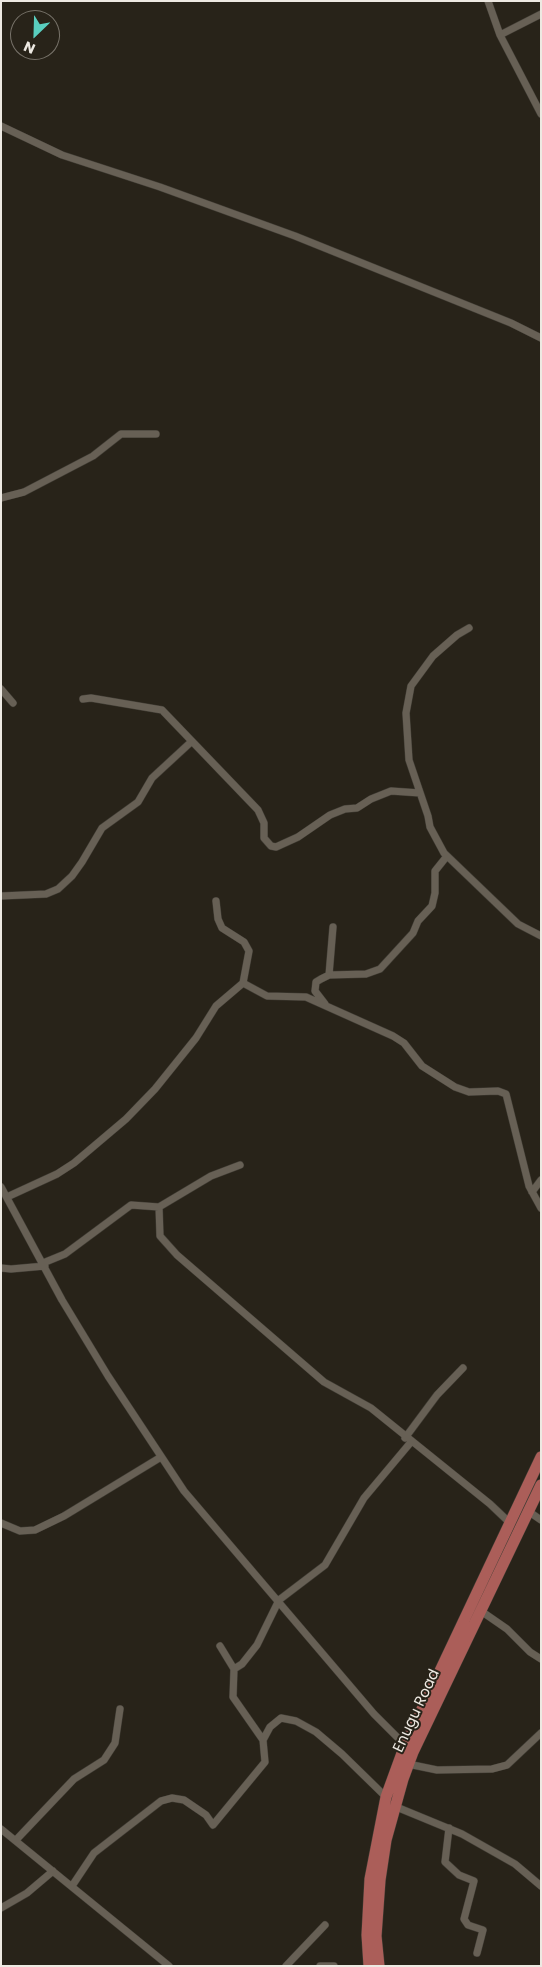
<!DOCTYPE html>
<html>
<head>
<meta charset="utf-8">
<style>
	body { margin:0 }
	#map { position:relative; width:542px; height:1967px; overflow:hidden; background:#282319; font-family:Poppins,sans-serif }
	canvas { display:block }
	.frame { position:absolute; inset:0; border:2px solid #ede9e2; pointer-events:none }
	.north { position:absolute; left:10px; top:10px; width:50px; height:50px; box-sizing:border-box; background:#282319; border:1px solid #777269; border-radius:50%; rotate:204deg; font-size:14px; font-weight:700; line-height:20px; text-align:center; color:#ede9e2 }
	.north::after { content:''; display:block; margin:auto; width:18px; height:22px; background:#59cebf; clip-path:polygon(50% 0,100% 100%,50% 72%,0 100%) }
</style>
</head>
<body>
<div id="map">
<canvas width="542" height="1967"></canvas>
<div class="frame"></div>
<div class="north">N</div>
</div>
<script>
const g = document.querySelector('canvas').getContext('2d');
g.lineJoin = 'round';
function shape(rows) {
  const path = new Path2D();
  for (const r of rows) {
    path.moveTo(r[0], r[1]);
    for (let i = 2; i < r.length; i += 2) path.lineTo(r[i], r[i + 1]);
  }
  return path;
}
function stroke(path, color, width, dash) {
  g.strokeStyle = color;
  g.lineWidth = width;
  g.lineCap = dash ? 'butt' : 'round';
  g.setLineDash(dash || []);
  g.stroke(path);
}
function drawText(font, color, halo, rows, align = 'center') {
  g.font = font + ' Poppins,sans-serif';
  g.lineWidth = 4;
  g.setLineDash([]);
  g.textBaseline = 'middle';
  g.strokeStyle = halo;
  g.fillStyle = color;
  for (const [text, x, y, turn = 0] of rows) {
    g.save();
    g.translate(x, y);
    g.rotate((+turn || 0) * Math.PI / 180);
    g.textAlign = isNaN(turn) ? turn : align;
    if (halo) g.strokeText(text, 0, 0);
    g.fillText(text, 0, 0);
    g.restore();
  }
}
const street = shape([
	[488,1,500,35,541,114],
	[500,35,541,14],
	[1,126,62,155,160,187,295,236,511,323,541,338],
	[1,498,24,492,93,456,121,434,156,434],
	[469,628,457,635,433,656,411,686,406,713,409,760,428,816,430,827,444,853,518,924,541,936],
	[1,689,13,703],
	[83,699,91,698,162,710,258,810,264,823,264,838,271,846,276,847,298,837,330,815,345,809,357,808,371,799,391,791,420,793],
	[1,896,46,894,58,889,72,876,82,862,102,828,138,802,152,778,191,742],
	[329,975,333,927],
	[243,983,267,996,306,997,393,1036,404,1043,422,1066,455,1087,469,1092,498,1091,506,1094,529,1186,541,1208],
	[325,1004,315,991,316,982,321,979,329,975,366,974,380,969,413,933,418,921,432,906,435,893,435,871,447,856],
	[1,1187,62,1300,108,1376,184,1491,374,1714,405,1745],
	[532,1192,541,1180],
	[7,1197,57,1174,74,1163,126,1119,155,1089,196,1038,216,1006,243,983,249,951,244,942,222,928,218,919,216,901],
	[159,1207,160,1236,177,1255,324,1382,371,1408,490,1504,510,1523],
	[43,1263,65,1254,131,1205,159,1207,211,1176,240,1165],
	[1,1268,11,1269,45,1266],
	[405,1438,437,1395,463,1368],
	[528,1511,541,1520],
	[1,1523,20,1531,35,1530,64,1516,161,1457],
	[481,1611,507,1629,530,1652,541,1659],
	[234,1669,242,1664,257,1645,279,1600,325,1565,364,1498,411,1442],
	[263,1740,270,1727,281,1718,296,1721,316,1732,342,1754,386,1797],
	[408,1764,437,1770,492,1769,507,1765,541,1733],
	[394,1806,462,1834,515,1864,541,1886],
	[449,1828,445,1862,459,1875,474,1881,464,1919,468,1925,483,1930,477,1953],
	[1,1829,169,1966],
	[16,1840,74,1779,104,1760,115,1743,120,1709],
	[72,1886,94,1853,161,1801,172,1798,184,1800,206,1815,213,1825,265,1762,263,1740,233,1697,234,1669,220,1646],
	[1,1908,27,1893,53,1871],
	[286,1966,325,1925],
	[320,1966,334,1966]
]);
const primary = shape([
	[369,1966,367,1935,370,1879,386,1797,405,1745,541,1457],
	[379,1966,376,1936,380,1880,386,1840,403,1779,413,1752,541,1485]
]);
const streetNames = [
	["Enugu Road",417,1711,-65]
];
stroke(street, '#413d35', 8);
stroke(primary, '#413d35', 12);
stroke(street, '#676055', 7);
stroke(primary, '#ab5e59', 11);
drawText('15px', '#ede9e2', '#282319', streetNames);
</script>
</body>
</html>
